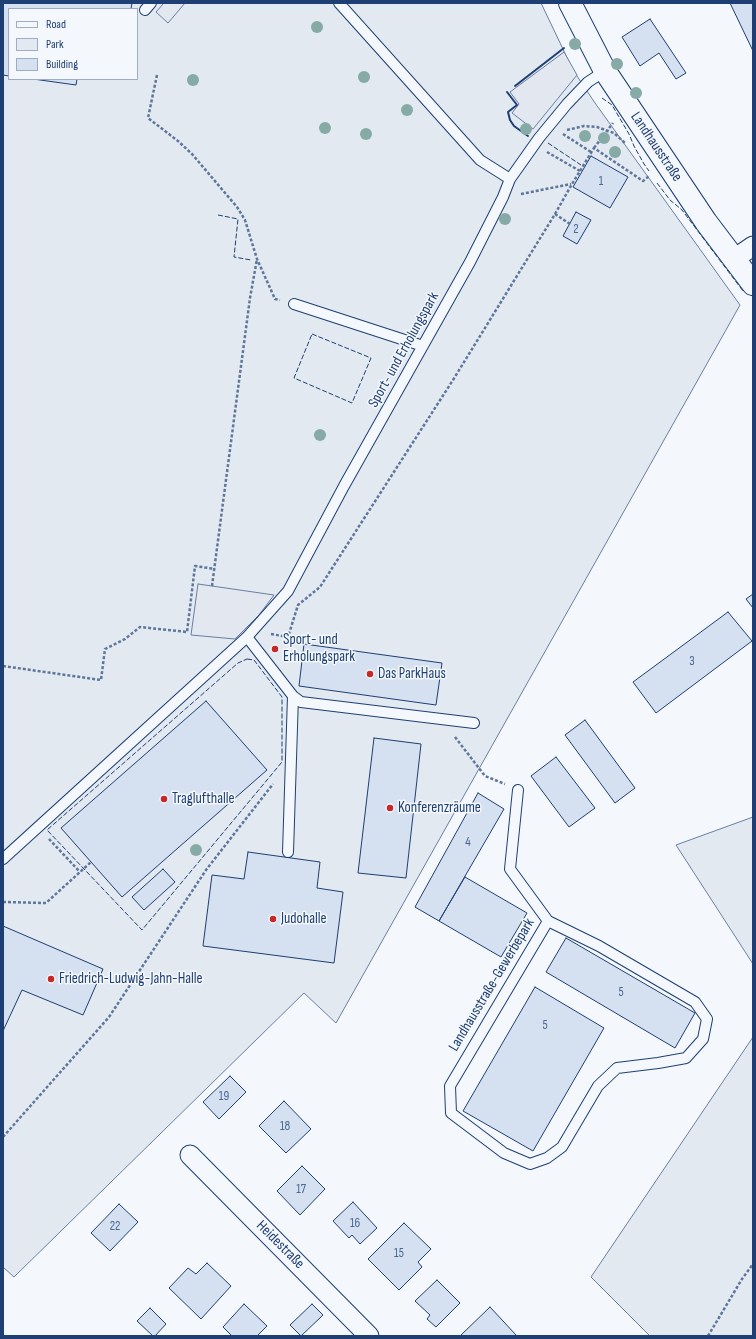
<!DOCTYPE html>
<html>
<head>
<meta charset="utf-8">
<style>
	body { margin:0 }
	#map { position:relative; width:756px; height:1339px; overflow:hidden; background:#f4f7fb; font-family:"Sofia Sans Condensed",sans-serif }
	canvas { display:block }
	.frame { position:absolute; inset:0; border:4px solid #1d3f73; pointer-events:none }
	.legend { position:absolute; left:8px; top:8px; width:130px; height:72px; box-sizing:border-box; background:#f4f7fb; border:1px solid #9eadc5; margin:0; padding:5px 7px; list-style:none; font-size:12px; color:#1d3f73 }
	.legend li { display:flex; align-items:center; gap:8px; height:20px }
	.legend b { width:20px; border:1px solid #9eadc5 }
</style>
</head>
<body>
<div id="map">
<canvas width="756" height="1339"></canvas>
<div class="frame"></div>
<ul class="legend">
<li><b style="height:5px;background:#f4f7fb"></b>Road</li>
<li><b style="height:11px;background:#e3e9f0"></b>Park</li>
<li><b style="height:11px;background:#d5e0f0"></b>Building</li>
</ul>
</div>
<script>
const g = document.querySelector('canvas').getContext('2d');
g.lineJoin = 'round';
function fill(path, color) {
  g.fillStyle = color;
  g.fill(path, 'evenodd');
}
function shape(rows) {
  const path = new Path2D();
  for (const r of rows) {
    path.moveTo(r[0], r[1]);
    for (let i = 2; i < r.length; i += 2) path.lineTo(r[i], r[i + 1]);
  }
  return path;
}
function stroke(path, color, width, dash) {
  g.strokeStyle = color;
  g.lineWidth = width;
  g.lineCap = dash ? 'butt' : 'round';
  g.setLineDash(dash || []);
  g.stroke(path);
}
function drawText(font, color, halo, rows, align = 'center') {
  g.font = font + ' "Sofia Sans Condensed",sans-serif';
  g.lineWidth = 3;
  g.setLineDash([]);
  g.textBaseline = 'middle';
  g.strokeStyle = halo;
  g.fillStyle = color;
  for (const [text, x, y, turn = 0] of rows) {
    g.save();
    g.translate(x, y);
    g.rotate((+turn || 0) * Math.PI / 180);
    g.textAlign = isNaN(turn) ? turn : align;
    if (halo) g.strokeText(text, 0, 0);
    g.fillText(text, 0, 0);
    g.restore();
  }
}
const green = shape([
	[3,3,541,3,573,70,595,103,740,305,336,1023,304,993,14,1277,3,1267,3,3],
	[9,9,137,9,137,79,9,79,9,9],
	[753,817,753,964,676,845,753,817],
	[753,1037,753,1336,650,1336,591,1277,753,1037]
]);
const parking = shape([
	[164,3,185,3,168,23,156,12,164,3],
	[564,52,577,75,533,129,512,113,519,104,510,92,564,52],
	[198,584,212,586,274,595,259,615,235,639,191,635,198,584]
]);
const building = shape([
	[3,3,132,3,131,9,9,9,9,76,3,75,3,3],
	[730,3,753,3,753,51,730,3],
	[650,19,686,73,676,79,659,53,640,66,622,37,650,19],
	[33,79,77,79,76,85,33,79],
	[591,156,628,177,610,208,573,187,591,156],
	[576,212,591,220,577,244,563,236,576,212],
	[753,594,753,608,746,599,753,594],
	[728,612,752,641,656,713,633,682,728,612],
	[304,644,442,663,436,705,299,686,304,644],
	[206,701,267,770,122,897,61,828,206,701],
	[585,720,635,788,615,803,565,735,585,720],
	[374,738,421,744,406,878,358,873,374,738],
	[556,757,595,808,569,827,531,776,556,757],
	[478,793,504,809,439,921,415,907,478,793],
	[248,852,320,862,317,888,343,892,334,963,203,946,212,875,244,879,248,852],
	[163,869,175,882,144,910,132,897,163,869],
	[465,877,527,913,501,957,439,921,465,877],
	[3,926,103,969,83,1015,22,990,3,1031,3,926],
	[566,938,695,1013,675,1048,546,972,566,938],
	[535,987,604,1028,533,1151,463,1111,535,987],
	[230,1076,246,1092,219,1119,203,1102,230,1076],
	[284,1101,311,1129,286,1153,259,1126,284,1101],
	[302,1166,325,1189,300,1215,277,1191,302,1166],
	[353,1202,377,1228,360,1244,352,1235,349,1238,333,1221,353,1202],
	[119,1204,138,1222,110,1251,91,1233,119,1204],
	[404,1223,431,1249,418,1262,422,1267,399,1290,368,1259,404,1223],
	[207,1263,231,1286,201,1319,169,1288,188,1268,196,1274,207,1263],
	[437,1280,460,1303,436,1327,427,1319,430,1315,415,1301,437,1280],
	[244,1304,267,1326,257,1336,232,1336,223,1327,244,1304],
	[312,1304,323,1315,301,1336,290,1325,312,1304],
	[490,1307,516,1335,515,1336,460,1336,490,1307],
	[150,1308,166,1324,155,1336,153,1336,137,1321,150,1308]
]);
const path = shape([
	[157,75,148,118,178,141,192,154,237,207,245,220,257,259,275,299,280,300],
	[567,130,584,126,597,127,614,133,625,143],
	[563,134,591,152],
	[594,148,613,123],
	[547,152,580,171],
	[521,194,571,184],
	[555,214,570,224],
	[212,586,250,298,257,259],
	[271,634,288,637,298,605,320,587,453,380,555,214,572,184,594,148,643,181,649,176],
	[3,666,101,680,105,649,125,639,140,627,187,632,195,566,215,569],
	[455,737,485,776,505,784],
	[49,839,80,872],
	[3,902,46,903,91,862],
	[3,1137,109,1017,206,870,273,784],
	[708,1336,742,1279,753,1264]
]);
const lane = shape([
	[339,3,480,160,510,179,539,138,567,104,588,82,605,71],
	[145,10,151,3],
	[294,304,423,346],
	[247,637,293,696,301,702,474,723],
	[518,790,510,869,548,921,450,1086,451,1113,504,1153,530,1164,547,1158,562,1147,598,1086,617,1068,658,1063,686,1058,703,1039,707,1019,695,1002,599,946,548,921],
	[288,852,293,696],
	[3,859,247,637,288,591,344,486,470,262,503,197,510,179]
]);
const street = shape([
	[734,259,753,246],
	[190,1155,369,1336]
]);
const secondary = shape([
	[570,3,605,71,706,222,753,284]
]);
const fence = shape([
	[602,98,612,105,629,134,634,146,644,164,649,171],
	[548,143,581,165],
	[657,183,670,200,682,210,743,291],
	[218,215,238,219,234,257,251,260],
	[312,334,371,358,352,403,294,378,312,334],
	[247,659,254,660,282,697,282,762,142,930,47,830,238,663,247,659]
]);
const wall = shape([
	[515,86,564,48],
	[507,92,517,105,508,112,510,120,514,126,528,136]
]);
const trees = [
	[317,27],
	[575,44],
	[617,64],
	[364,77],
	[193,80],
	[636,93],
	[407,110],
	[325,128],
	[526,129],
	[366,134],
	[585,136],
	[604,138],
	[615,152],
	[505,219],
	[320,435],
	[196,850]
];
const markers = [
	[275,649,4,"#c62828"],
	[370,674,4,"#c62828"],
	[164,799,4,"#c62828"],
	[390,808,4,"#c62828"],
	[273,919,4,"#c62828"],
	[51,979,4,"#c62828"]
];
const numberNames = [
	["1",601,182],
	["2",576,230],
	["3",692,662],
	["4",468,843],
	["5",621,993],
	["5",545,1026],
	["19",224,1097],
	["18",285,1127],
	["17",301,1190],
	["16",355,1224],
	["22",115,1227],
	["15",399,1254]
];
const streetNames = [
	["Landhausstraße",656,147,56],
	["Sport- und Erholungspark",404,350,-61],
	["Landhausstraße-Gewerbepark",492,985,-59],
	["Heidestraße",280,1245,45]
];
const poiNames = [
	["Sport- und",283,640],
	["Erholungspark",283,657],
	["Das ParkHaus",378,674],
	["Traglufthalle",172,799],
	["Konferenzräume",398,808],
	["Judohalle",281,919],
	["Friedrich-Ludwig-Jahn-Halle",59,979]
];
fill(green, '#e3e9f0');
stroke(green, '#687fa3', 1);
fill(parking, '#e3e8f0');
stroke(parking, '#687fa3', 1);
fill(building, '#d5e0f0');
stroke(building, '#1d3f73', 1);
stroke(lane, '#1d3f73', 12);
stroke(street, '#1d3f73', 21);
stroke(secondary, '#1d3f73', 24);
stroke(path, '#5e769c', 2.5, [3, 2]);
stroke(lane, '#f4f7fb', 10);
stroke(street, '#f4f7fb', 19);
stroke(secondary, '#f4f7fb', 22);
stroke(fence, '#1d3f73', 1, [5, 2]);
stroke(wall, '#1d3f73', 2);
g.fillStyle = '#86aba6';
for (const [x, y] of trees) {
  g.beginPath();
  g.arc(x, y, 6, 0, 2 * Math.PI);
  g.fill();
}
for (const [x, y, r, color] of markers) {
  const dot = new Path2D();
  dot.arc(x, y, r, 0, 2 * Math.PI);
  g.fillStyle = color;
  g.fill(dot);
  stroke(dot, '#f4f7fb', 1.5);
}
drawText('13px', '#4b6792', null, numberNames);
drawText('15px', '#1d3f73', '#f4f7fb', streetNames);
drawText('15px', '#1d3f73', '#f4f7fb', poiNames, 'left');
</script>
</body>
</html>
